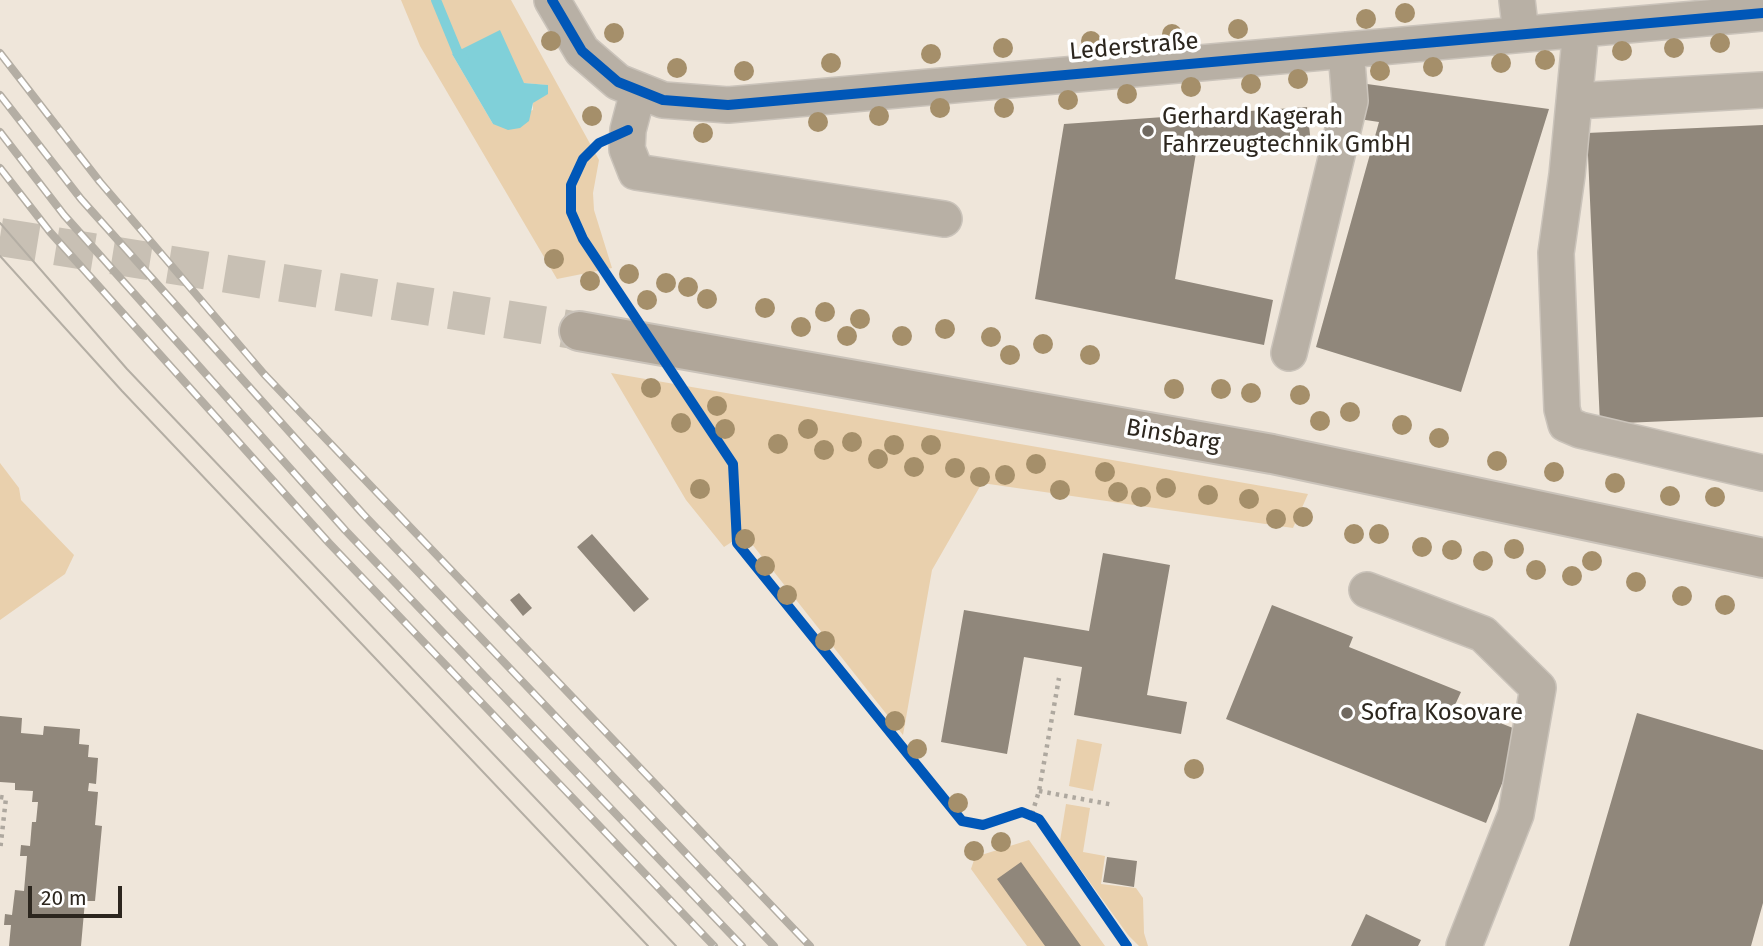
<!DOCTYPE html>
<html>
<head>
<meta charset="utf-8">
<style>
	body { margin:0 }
	#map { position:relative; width:1763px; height:946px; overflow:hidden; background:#efe6da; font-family:"Fira Sans",sans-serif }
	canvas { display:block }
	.scale { position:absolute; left:28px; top:886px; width:94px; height:32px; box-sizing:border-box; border:4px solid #2c261e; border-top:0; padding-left:9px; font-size:21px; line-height:24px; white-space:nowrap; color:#2c261e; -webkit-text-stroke:5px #fff; paint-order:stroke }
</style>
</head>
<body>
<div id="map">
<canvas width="1763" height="946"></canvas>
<div class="scale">20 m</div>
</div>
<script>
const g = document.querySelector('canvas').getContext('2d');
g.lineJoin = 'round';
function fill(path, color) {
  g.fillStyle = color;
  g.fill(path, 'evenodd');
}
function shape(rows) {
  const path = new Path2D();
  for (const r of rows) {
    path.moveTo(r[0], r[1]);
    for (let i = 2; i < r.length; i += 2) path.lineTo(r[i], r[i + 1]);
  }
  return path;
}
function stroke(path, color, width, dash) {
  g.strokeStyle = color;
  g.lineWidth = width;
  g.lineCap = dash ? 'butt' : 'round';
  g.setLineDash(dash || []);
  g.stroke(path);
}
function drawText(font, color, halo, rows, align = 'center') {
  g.font = font + ' "Fira Sans",sans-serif';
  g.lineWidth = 7;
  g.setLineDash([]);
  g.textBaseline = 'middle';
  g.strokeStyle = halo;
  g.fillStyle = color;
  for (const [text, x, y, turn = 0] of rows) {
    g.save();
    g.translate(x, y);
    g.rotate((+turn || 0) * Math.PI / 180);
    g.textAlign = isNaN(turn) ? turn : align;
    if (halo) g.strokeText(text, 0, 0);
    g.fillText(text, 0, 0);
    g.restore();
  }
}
const green = shape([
	[401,0,511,0,599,160,593,193,594,210,612,268,557,279,420,46],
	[452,54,524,83,547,85,533,103,533,110,493,124],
	[611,373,1308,494,1293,528,982,483,932,570,903,735,744,534,724,547,686,500],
	[0,463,19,488,21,500,74,555,65,574,0,620],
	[1077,739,1102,744,1093,791,1069,786],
	[1066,804,1090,808,1083,852,1105,856,1101,884,1136,888,1143,898,1144,933,1148,946,1139,946,1128,935,1060,841],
	[1029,840,1105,946,1027,946,971,869,975,857]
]);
const water = shape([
	[500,30,524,83,548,85,548,94,533,103,529,121,520,128,508,130,493,124,452,54]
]);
const stream = shape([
	[436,0,457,51,464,59]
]);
const building = shape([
	[1367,84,1549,109,1461,392,1316,347,1379,122,1359,119],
	[1307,107,1311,144,1196,153,1175,279,1273,300,1264,345,1035,299,1064,124],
	[1763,125,1763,417,1600,424,1587,133],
	[592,534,649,599,634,612,577,547],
	[1103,553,1170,565,1147,695,1187,702,1181,734,1074,715,1082,667,1024,657,1007,754,941,742,964,610,1089,631],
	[519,593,532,608,523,616,510,600],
	[1272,605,1353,637,1349,647,1461,692,1455,705,1523,732,1486,823,1226,719],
	[1637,713,1763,750,1763,903,1751,946,1569,946],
	[0,716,22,718,21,733,43,735,44,726,80,729,79,744,89,745,88,757,98,758,96,784,89,783,88,791,98,792,95,825,102,826,95,901,85,901,81,946,9,946,11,925,4,925,5,914,12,915,15,890,24,891,27,856,20,856,21,845,30,846,32,822,36,822,38,802,32,802,33,791,15,790,15,783,0,782],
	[1107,857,1137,861,1134,887,1103,882],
	[1021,862,1081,946,1045,946,997,879],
	[1366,914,1421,940,1418,946,1351,946]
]);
const majorTunnel = shape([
	[0,237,579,331]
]);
const path = shape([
	[1039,791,1114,805],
	[0,797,6,798,0,851],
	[1032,814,1039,791,1059,678]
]);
const minor = shape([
	[552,0,582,51,618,82,663,100,728,105,1763,13],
	[1517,0,1521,34],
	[1581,29,1567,175,1556,253,1562,409,1566,424,1580,430,1763,473],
	[638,92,628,130,627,149,636,172,944,219],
	[1575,101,1763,90],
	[1289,353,1350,101,1346,50],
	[1367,590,1483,634,1538,688,1516,814,1464,946]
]);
const major = shape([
	[579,331,1272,454,1763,558]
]);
const tram = shape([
	[0,223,127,369,676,946],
	[0,256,122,391,648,946]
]);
const rail = shape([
	[0,53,100,182,264,374,810,946],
	[0,95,81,199,363,514,774,946],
	[0,132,64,215,345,530,742,946],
	[0,168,50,232,329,543,714,946]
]);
const cycleway = shape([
	[552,0,582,51,618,82,663,100,728,105,1763,13],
	[628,130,599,143,583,159,571,185,571,212,583,239,733,464,737,543,962,821,983,825,1022,812,1039,819,1127,946]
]);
const trees = [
	[1405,13],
	[1366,19],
	[1238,29],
	[614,33],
	[1172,34],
	[551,41],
	[1091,41],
	[1720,43],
	[1003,48],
	[1674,48],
	[1622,51],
	[931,54],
	[1545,60],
	[831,63],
	[1501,63],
	[1433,67],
	[677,68],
	[744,71],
	[1380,71],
	[1298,79],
	[1251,84],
	[1191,87],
	[1127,94],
	[1068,100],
	[940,108],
	[1004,108],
	[592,116],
	[879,116],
	[818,122],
	[703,133],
	[554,259],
	[629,274],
	[590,281],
	[666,283],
	[688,287],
	[707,299],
	[647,300],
	[765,308],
	[825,312],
	[860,319],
	[801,327],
	[945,329],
	[847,336],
	[902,336],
	[991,337],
	[1043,344],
	[1010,355],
	[1090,355],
	[651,388],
	[1174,389],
	[1221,389],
	[1251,393],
	[1300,395],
	[717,406],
	[1350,412],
	[1320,421],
	[681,423],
	[1402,425],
	[725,429],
	[808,429],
	[1439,438],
	[852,442],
	[778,444],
	[894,445],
	[931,445],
	[824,450],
	[878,459],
	[1497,461],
	[1036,464],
	[914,467],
	[955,468],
	[1105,472],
	[1554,472],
	[1005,475],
	[980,477],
	[1615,483],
	[1166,488],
	[700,489],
	[1060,490],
	[1118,492],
	[1208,495],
	[1670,496],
	[1141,497],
	[1715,497],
	[1249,499],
	[1303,517],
	[1276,519],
	[1354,534],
	[1379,534],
	[745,539],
	[1422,547],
	[1514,549],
	[1452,550],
	[1483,561],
	[1592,561],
	[765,566],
	[1536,570],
	[1572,576],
	[1636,582],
	[787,595],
	[1682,596],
	[1725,605],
	[825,641],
	[895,721],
	[917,749],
	[1194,769],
	[958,803],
	[1001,842],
	[974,851]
];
const markers = [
	[1148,131,7,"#706960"],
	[1347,713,7,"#706960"]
];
const streetNames = [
	["Lederstraße",1134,47,-5],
	["Binsbarg",1173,436,10]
];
const poiNames = [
	["Gerhard Kagerah",1162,117],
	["Fahrzeugtechnik GmbH",1162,145],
	["Sofra Kosovare",1361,713]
];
fill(green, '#e9d0ad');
fill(water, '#80d0d9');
stroke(stream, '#80d0d9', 10);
fill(building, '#90877b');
stroke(majorTunnel, '#c8c0b4', 38, [38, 19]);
stroke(minor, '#cac3ba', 38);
stroke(major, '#cac3ba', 42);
stroke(path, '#aea89f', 4.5, [3.5, 5]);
stroke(minor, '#b8b0a5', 35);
stroke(major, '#b0a699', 38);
stroke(tram, '#b4aea4', 2);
stroke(rail, '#b4aea4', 8);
stroke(rail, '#fff', 5, [16]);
stroke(cycleway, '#0057b8', 10);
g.fillStyle = '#a58f6a';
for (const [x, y] of trees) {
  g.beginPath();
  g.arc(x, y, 10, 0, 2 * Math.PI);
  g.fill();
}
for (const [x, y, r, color] of markers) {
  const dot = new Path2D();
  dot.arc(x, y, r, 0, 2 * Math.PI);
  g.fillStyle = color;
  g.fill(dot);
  stroke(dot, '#fff', 2.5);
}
drawText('24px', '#2c261e', '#fff', streetNames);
drawText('24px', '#2c261e', '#fff', poiNames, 'left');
</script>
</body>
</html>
